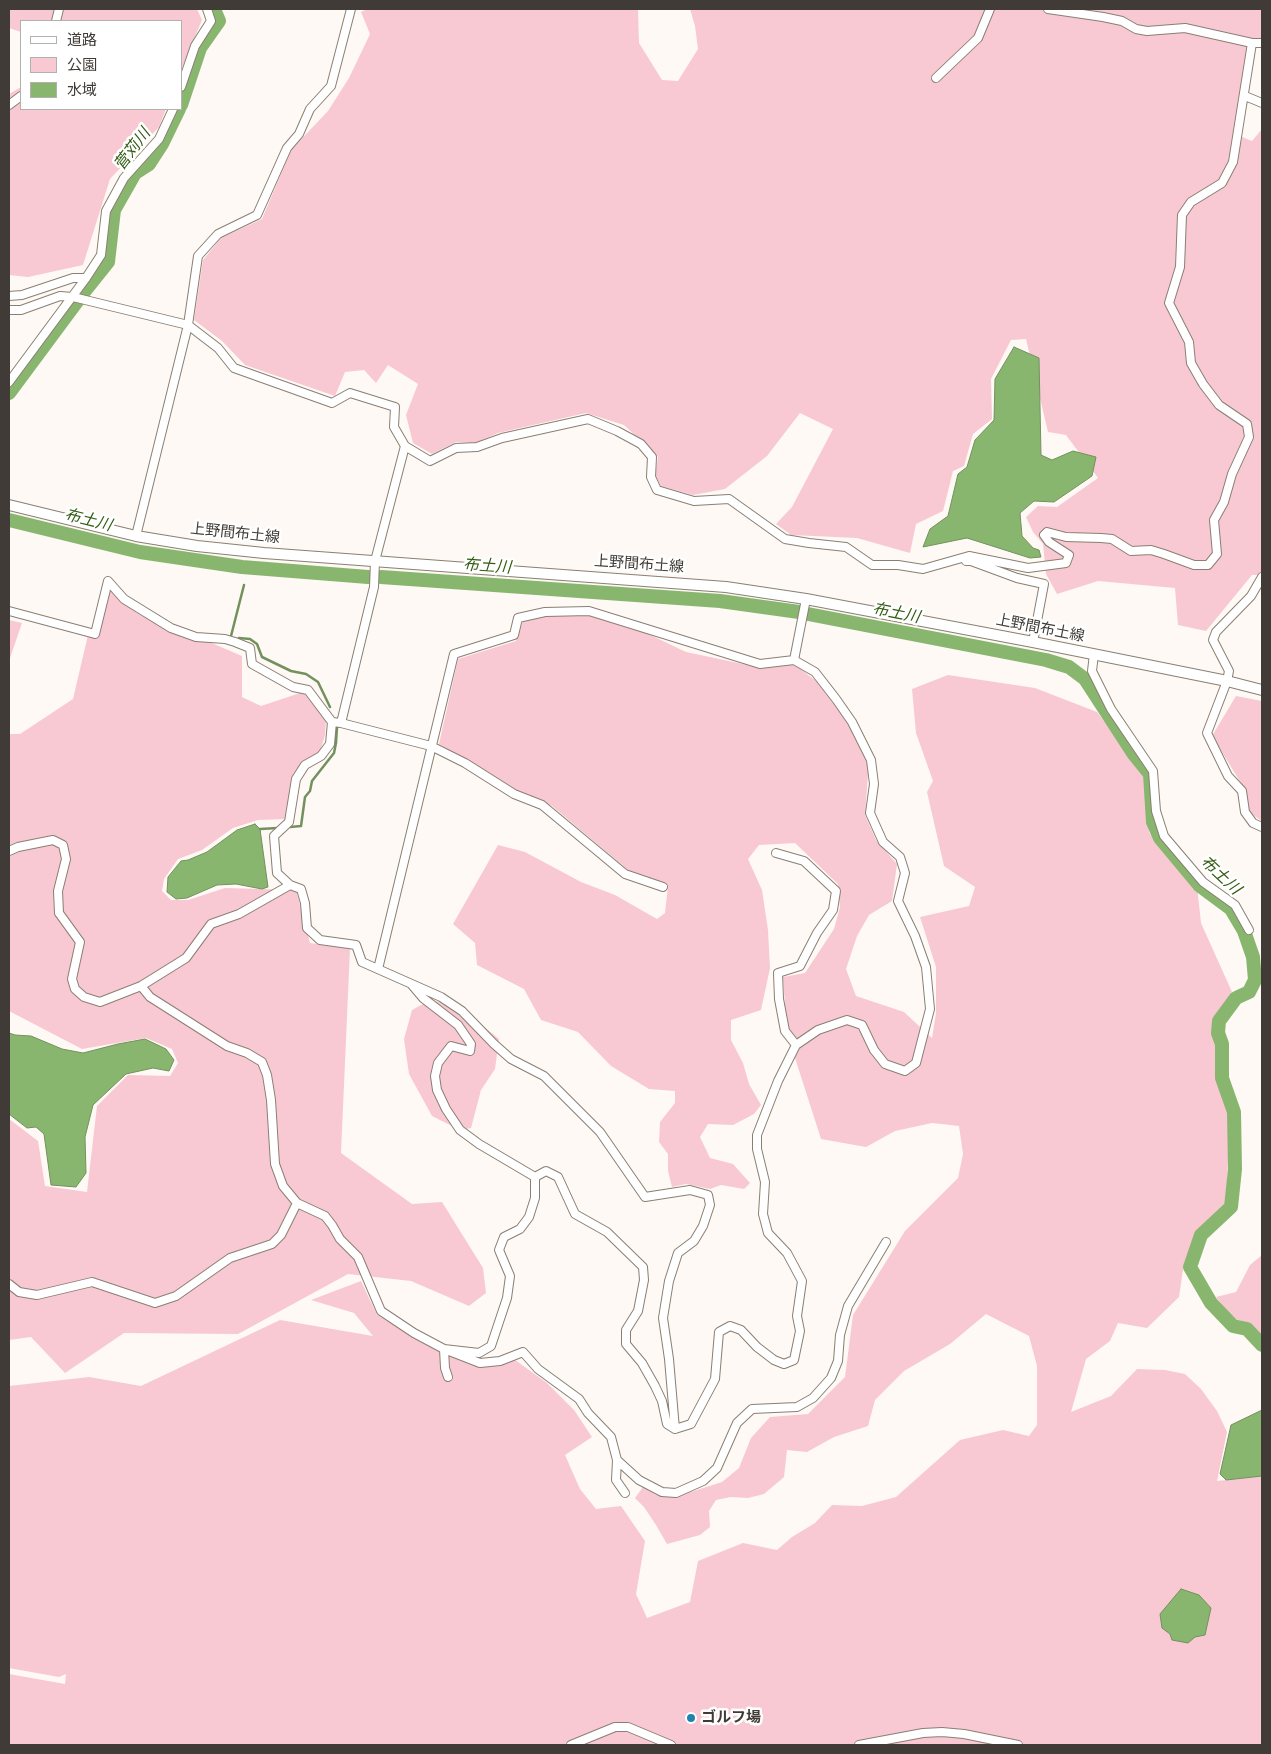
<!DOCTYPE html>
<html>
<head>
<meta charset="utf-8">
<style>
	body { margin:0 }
	#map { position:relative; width:1271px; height:1754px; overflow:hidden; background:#fef9f4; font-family:Jost,"Noto Sans JP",sans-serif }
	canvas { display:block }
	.frame { position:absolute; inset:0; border:10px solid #403b36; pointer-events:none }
	.legend { position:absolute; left:20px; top:20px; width:162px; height:90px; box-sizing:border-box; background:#fff; border:1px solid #b3b1af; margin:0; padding:6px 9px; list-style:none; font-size:15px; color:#403b36 }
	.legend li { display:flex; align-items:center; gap:10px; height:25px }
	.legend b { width:25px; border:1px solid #b3b1af }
</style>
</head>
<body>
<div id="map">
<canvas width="1271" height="1754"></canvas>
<div class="frame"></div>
<ul class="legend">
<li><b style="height:6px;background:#fff"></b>道路</li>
<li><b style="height:14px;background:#f8c9d2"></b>公園</li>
<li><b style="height:14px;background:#89b66f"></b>水域</li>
</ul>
</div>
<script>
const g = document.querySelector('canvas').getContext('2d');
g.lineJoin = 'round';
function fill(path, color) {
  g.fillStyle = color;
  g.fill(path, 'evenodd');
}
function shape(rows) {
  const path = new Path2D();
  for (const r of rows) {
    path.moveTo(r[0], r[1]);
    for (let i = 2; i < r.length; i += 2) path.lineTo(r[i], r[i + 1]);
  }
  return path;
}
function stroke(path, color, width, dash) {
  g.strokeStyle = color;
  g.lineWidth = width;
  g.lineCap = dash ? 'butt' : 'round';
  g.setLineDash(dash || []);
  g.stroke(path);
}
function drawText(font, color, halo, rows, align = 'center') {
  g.font = font + ' Jost,"Noto Sans JP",sans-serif';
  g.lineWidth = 5;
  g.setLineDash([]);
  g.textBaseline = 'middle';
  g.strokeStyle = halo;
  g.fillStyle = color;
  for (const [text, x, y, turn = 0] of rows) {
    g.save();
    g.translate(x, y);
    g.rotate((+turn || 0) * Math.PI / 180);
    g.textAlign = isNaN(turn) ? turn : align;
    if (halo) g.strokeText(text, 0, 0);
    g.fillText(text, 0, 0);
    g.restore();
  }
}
const green = shape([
	[9,9,197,9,202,20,181,70,181,21,21,21,21,32,9,28],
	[367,9,638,9,639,43,662,80,678,81,698,49,695,26,690,9,1262,9,1262,40,1250,39,1235,134,1252,141,1262,129,1262,575,1252,575,1206,631,1178,625,1175,588,1098,581,1057,594,1046,574,1043,544,1033,532,1026,517,1038,506,1057,507,1098,478,1066,435,1048,432,1026,339,1011,340,991,379,992,419,973,434,964,466,953,471,943,511,916,524,910,553,857,538,791,535,776,524,792,507,833,429,800,413,767,456,725,489,693,495,661,486,655,475,658,457,624,425,586,413,498,433,476,443,456,442,432,454,413,443,406,415,418,384,388,365,376,383,364,370,345,372,335,396,245,365,222,341,194,320,203,260,221,238,262,219,291,150,328,111,349,78,370,34,361,12],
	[21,87,21,109,166,109,159,127,110,179,83,265,28,277,9,275,9,94],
	[109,589,137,613,173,633,207,641,242,656,242,697,261,706,303,692,326,720,325,735,320,752,294,772,287,819,258,820,233,828,202,850,178,859,164,879,162,891,171,900,188,900,225,888,296,890,310,943,350,948,341,1153,412,1204,442,1202,483,1268,486,1293,469,1306,411,1281,348,1274,238,1334,124,1333,65,1373,31,1337,9,1340,9,1119,38,1141,45,1186,87,1192,97,1106,128,1075,170,1076,178,1063,172,1049,146,1038,82,1049,9,1011,9,734,20,734,73,699,88,635,97,637],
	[544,615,590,615,640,630,686,652,762,668,794,664,816,681,845,719,869,760,865,815,876,840,897,864,892,901,869,915,857,936,846,969,856,996,904,1012,932,1038,936,1013,936,967,920,917,969,906,975,887,944,866,927,792,933,781,916,733,912,689,948,675,1035,688,1097,712,1144,773,1149,832,1164,852,1197,886,1201,923,1232,992,1215,1020,1217,1075,1230,1116,1226,1204,1198,1231,1184,1263,1179,1297,1147,1328,1118,1323,1110,1341,1086,1359,1071,1412,1111,1396,1137,1369,1165,1370,1185,1374,1201,1389,1217,1411,1227,1432,1217,1481,1262,1476,1262,1745,9,1745,9,1674,65,1684,66,1674,59,1677,9,1668,9,1386,89,1377,141,1386,280,1320,373,1336,354,1313,311,1300,361,1281,377,1315,429,1346,468,1363,511,1357,547,1383,574,1410,592,1437,565,1455,580,1489,596,1509,621,1506,645,1541,636,1594,647,1618,690,1602,698,1561,743,1543,777,1550,792,1537,815,1523,832,1505,862,1506,896,1497,960,1440,1003,1430,1029,1436,1037,1425,1037,1366,1029,1336,986,1314,950,1344,904,1371,875,1400,868,1426,834,1437,807,1452,787,1450,784,1477,764,1494,748,1498,731,1497,716,1500,709,1511,710,1527,700,1535,667,1544,656,1525,644,1507,635,1498,643,1487,656,1495,675,1497,722,1482,739,1468,751,1438,770,1417,808,1414,845,1377,853,1315,905,1231,958,1178,963,1154,959,1126,932,1123,895,1131,866,1147,821,1139,787,1033,783,977,805,973,834,929,840,907,838,884,795,843,759,845,748,859,762,890,768,930,770,968,761,1010,731,1020,731,1040,743,1063,749,1084,761,1105,754,1114,733,1125,708,1124,700,1137,710,1158,733,1164,750,1183,744,1189,721,1185,710,1189,686,1184,672,1187,668,1171,668,1154,659,1142,660,1122,675,1103,675,1091,649,1089,611,1066,578,1032,541,1020,524,989,477,965,475,943,453,924,498,845,525,852,581,882,615,895,657,919,665,913,668,886,628,870,552,806,525,795,439,744,458,659,516,641,523,621],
	[9,620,22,623,9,661],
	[1236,696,1262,701,1262,821,1250,813,1244,788,1212,736],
	[432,999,472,1017,499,1039,495,1069,481,1090,471,1128,462,1130,454,1127,432,1116,409,1074,404,1039,412,1010],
	[1262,1255,1262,1338,1251,1324,1232,1318,1216,1297,1236,1292,1250,1265]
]);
const water = shape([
	[1014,347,1039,358,1041,455,1052,460,1073,451,1096,457,1092,476,1054,502,1034,501,1020,513,1022,536,1033,548,1039,550,1041,557,1030,558,967,538,923,547,930,529,948,516,958,474,967,467,975,440,994,420,995,379,1014,347],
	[255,824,260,829,268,887,262,889,236,884,217,885,187,898,176,899,167,892,168,877,181,861,188,860,207,852,237,830,255,824],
	[9,1033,15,1035,31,1036,62,1049,83,1053,118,1044,145,1039,166,1049,174,1060,169,1071,153,1068,126,1074,93,1105,85,1137,86,1173,76,1187,51,1185,44,1134,36,1127,27,1128,9,1114,9,1033],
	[1262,1410,1262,1476,1226,1480,1220,1474,1231,1425,1262,1410],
	[1181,1589,1199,1595,1211,1608,1205,1635,1195,1637,1188,1643,1172,1640,1170,1634,1162,1628,1160,1614,1181,1589]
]);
const stream = shape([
	[231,636,244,585],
	[239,638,250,639,257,644,262,657,291,671,306,674,318,682,330,707],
	[290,827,301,826,305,797,310,791,312,781,334,753,336,743,337,727],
	[260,829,278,828]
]);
const river = shape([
	[181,105,200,48,219,21,214,9],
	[84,292,108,262,114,210,135,173,149,164,162,144,179,109],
	[9,393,78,300],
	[9,520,140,552,242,567,368,577],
	[381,577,720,601,799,612],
	[808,614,1046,660,1069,667,1085,679,1133,753,1150,774,1153,822,1160,838,1200,886,1231,909,1244,931,1253,957,1255,980,1249,992,1236,998,1219,1021,1218,1033,1222,1044,1222,1078,1234,1112,1235,1169,1231,1207,1201,1235,1190,1267,1211,1303,1233,1326,1247,1329,1262,1345]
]);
const minor = shape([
	[1048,9,1103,17,1122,21,1136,29,1147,31,1185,28,1252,43,1262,43],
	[56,21,59,9],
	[936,78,978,38,990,9],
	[181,87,195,46,211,21,207,9],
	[1245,96,1262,103],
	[9,105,21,96],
	[9,296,22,295,73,278,86,278],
	[9,310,21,310,60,296,73,297,188,325,218,348,234,368,332,403,350,393,395,407,394,427,405,446,430,461,456,448,477,447,502,438,588,419,617,431,641,444,652,457,651,477,657,490,694,501,729,499,785,539,809,543,846,547,872,565,898,565,923,569,969,556,1028,568,1066,563,1069,555,1049,542,1044,535,1047,532,1066,537,1101,538,1112,539,1131,551,1151,550,1164,554,1194,565,1208,565,1217,554,1214,520,1224,502,1232,474,1249,437,1247,424,1219,405,1203,384,1191,363,1189,342,1169,303,1180,267,1182,215,1191,202,1222,183,1233,162,1252,43],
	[9,382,86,278,101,255,106,211,124,178,159,139,173,109],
	[136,536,188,325,198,256,218,234,257,215,287,148,299,134,310,109,331,86,351,9],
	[966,561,971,561,1017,578,1044,584,1033,642],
	[1262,577,1251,596,1216,632,1213,640,1229,671,1227,681,1207,733,1228,776,1242,791,1245,812,1253,823,1262,827],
	[9,611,95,634,108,581,124,599,171,628,196,637,225,639,235,642,250,648,252,664,293,687,308,690,332,722,330,744,321,756,305,765,296,779,289,822,274,836,277,873,290,885,301,889,305,903,307,928,320,940,356,945,362,962,441,997,462,1011,494,1044,511,1059,544,1076,600,1132,645,1197,690,1190,708,1195,710,1205,703,1226,694,1241,678,1253,669,1281,663,1318,669,1359,675,1429],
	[1094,654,1092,671,1111,709,1153,771,1156,811,1164,836,1203,882,1235,905,1249,930],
	[794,660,806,599],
	[332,722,341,723,431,746,465,763,514,794,542,805,625,874,663,887],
	[341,723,374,587,375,561,405,446],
	[9,851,18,847,53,840,63,845,66,859,58,891,59,913,80,942,72,979,75,989,84,997,100,1002,141,986,186,958,211,924,239,914,290,885],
	[776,853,804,861,836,891,833,910,817,933,800,966,778,973,779,999,785,1031,796,1045],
	[378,969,454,654,514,635,518,618,545,612,589,611,760,664,794,660,815,672,836,699,852,722,871,760,874,784,870,813,883,842,900,857,905,873,898,901,915,936,926,967,930,1009,916,1063,905,1071,885,1064,874,1050,862,1025,847,1020,818,1030,796,1045,778,1081,757,1135,757,1149,765,1182,763,1214,768,1233,787,1253,802,1281,797,1316,800,1331,794,1360,784,1364,774,1360,757,1347,741,1330,730,1326,719,1332,715,1379,691,1424,675,1429,667,1424,662,1401,655,1386,642,1363,626,1344,626,1330,638,1311,644,1280,643,1267,607,1232,575,1214,558,1177,546,1171,535,1177],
	[412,985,423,998,458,1025,471,1044,470,1051,451,1046,438,1063,435,1076,437,1090,446,1109,460,1130,479,1144,535,1177],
	[141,986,150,997,227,1046,247,1053,262,1062,267,1075,271,1100,275,1164,283,1186,297,1203,325,1216,332,1225,340,1239,358,1257,381,1311,414,1333,444,1349,479,1353,491,1346,507,1298,510,1276,499,1250,504,1237,520,1229,529,1217,535,1198,535,1177],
	[9,1284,19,1292,37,1295,92,1282,155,1303,176,1296,230,1258,272,1244,281,1235,297,1203],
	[448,1377,445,1368,444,1349,480,1363,500,1361,523,1352,538,1369,579,1399,588,1413,611,1437,617,1460,616,1480,625,1493],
	[617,1460,639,1480,662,1492,676,1493,703,1481,717,1468,737,1423,752,1409,797,1407,813,1398,831,1378,838,1361,840,1335,848,1306,886,1242],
	[571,1745,615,1727,628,1727,671,1745],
	[859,1745,923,1733,942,1732,964,1734,1018,1745]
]);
const major = shape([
	[9,505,136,536,197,546,264,553,726,587,806,599,1033,642,1227,681,1262,690]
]);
const markers = [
	[691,1718,5,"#1e83ad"]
];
const streetNames = [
	["上野間布土線",235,534,6],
	["上野間布土線",639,565,4],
	["上野間布土線",1040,629,11]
];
const poiNames = [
	["ゴルフ場",701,1718]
];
const waterNames = [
	["菅苅川",133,150,-53],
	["布土川",88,521,14],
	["布土川",487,567,4],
	["布土川",896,614,11],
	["布土川",1220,876,43]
];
fill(green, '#f8c9d2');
fill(water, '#89b66f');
stroke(water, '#73915e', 1);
stroke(stream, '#73915e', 2.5);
stroke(river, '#89b66f', 14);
stroke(minor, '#8a7f72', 10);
stroke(major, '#8a7f72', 12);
stroke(minor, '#fff', 8);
stroke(major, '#fff', 10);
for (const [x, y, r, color] of markers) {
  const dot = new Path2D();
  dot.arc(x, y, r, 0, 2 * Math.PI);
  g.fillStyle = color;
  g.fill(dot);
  stroke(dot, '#fff', 2);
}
drawText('15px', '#403b36', '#fff', streetNames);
drawText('bold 15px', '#403b36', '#fff', poiNames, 'left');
drawText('italic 16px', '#335c13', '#fff', waterNames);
</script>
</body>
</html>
